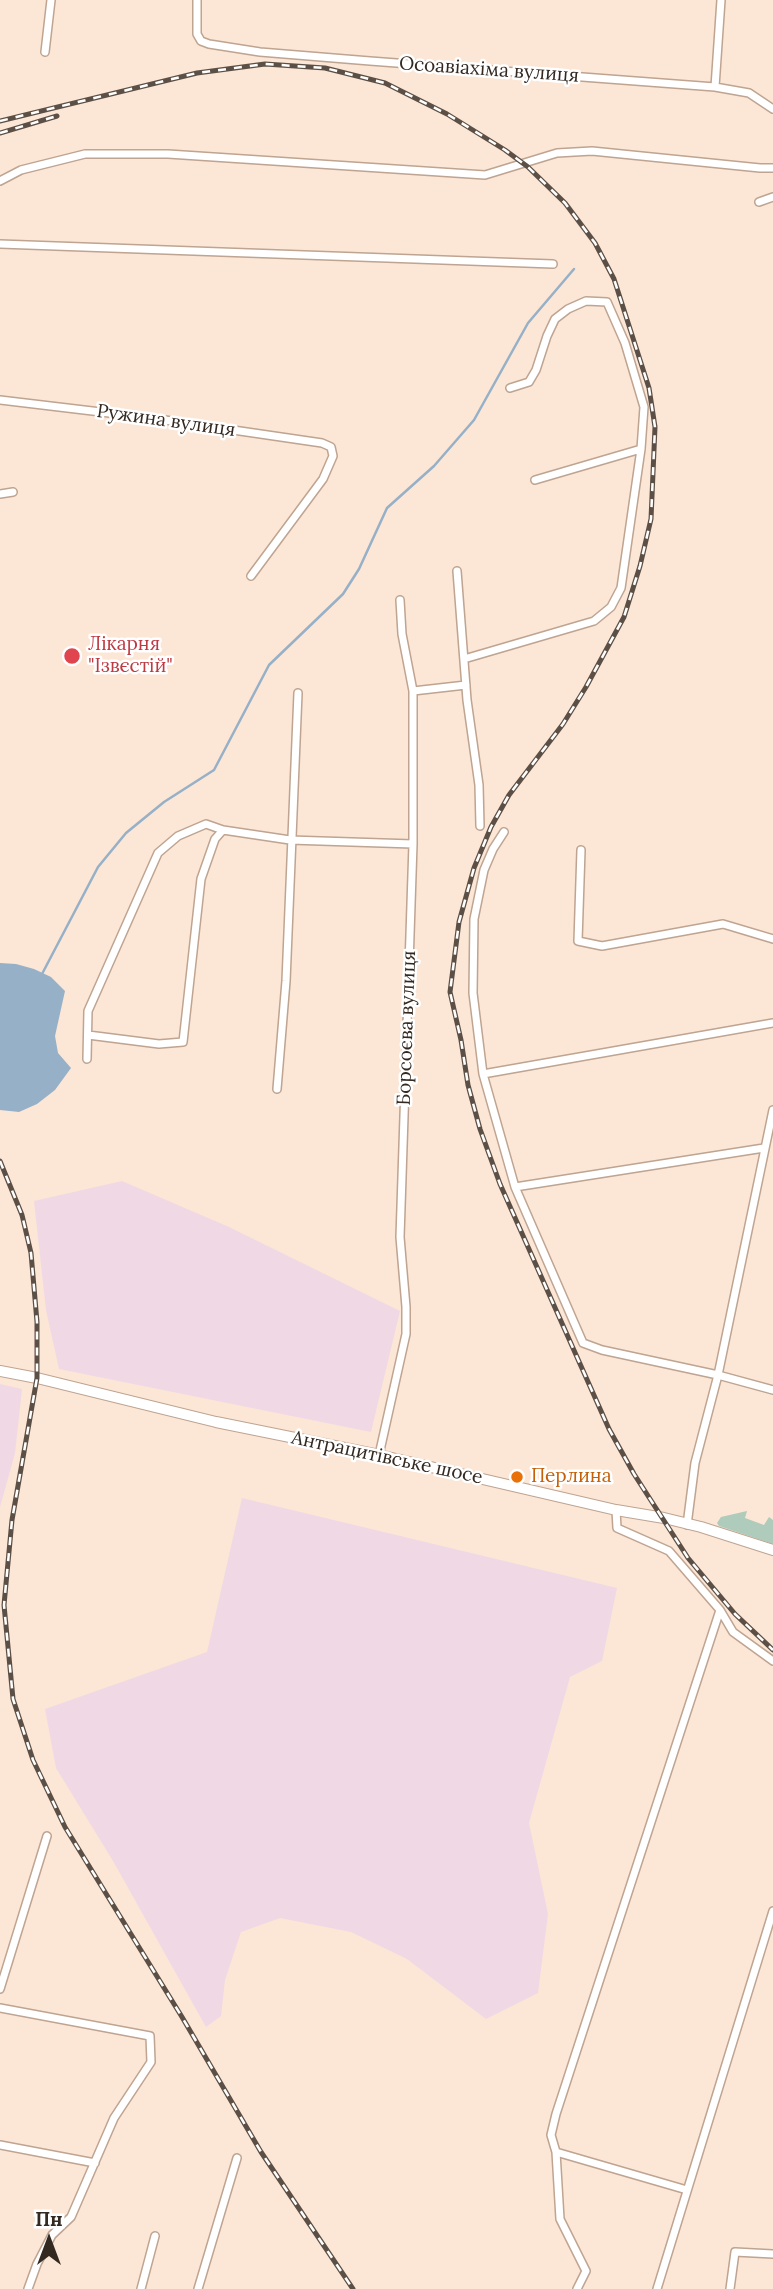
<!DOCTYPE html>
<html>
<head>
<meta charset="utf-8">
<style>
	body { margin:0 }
	#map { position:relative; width:773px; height:2289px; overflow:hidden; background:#fce6d6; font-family:Lora,serif }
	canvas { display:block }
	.north { position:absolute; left:14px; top:2205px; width:70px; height:70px; -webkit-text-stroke:5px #fff; paint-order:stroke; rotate:0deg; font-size:19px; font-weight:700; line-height:28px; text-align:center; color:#332921 }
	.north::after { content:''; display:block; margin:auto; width:24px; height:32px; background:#332921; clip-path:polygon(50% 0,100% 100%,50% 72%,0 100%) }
</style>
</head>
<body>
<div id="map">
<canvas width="773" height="2289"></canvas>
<div class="north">Пн</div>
</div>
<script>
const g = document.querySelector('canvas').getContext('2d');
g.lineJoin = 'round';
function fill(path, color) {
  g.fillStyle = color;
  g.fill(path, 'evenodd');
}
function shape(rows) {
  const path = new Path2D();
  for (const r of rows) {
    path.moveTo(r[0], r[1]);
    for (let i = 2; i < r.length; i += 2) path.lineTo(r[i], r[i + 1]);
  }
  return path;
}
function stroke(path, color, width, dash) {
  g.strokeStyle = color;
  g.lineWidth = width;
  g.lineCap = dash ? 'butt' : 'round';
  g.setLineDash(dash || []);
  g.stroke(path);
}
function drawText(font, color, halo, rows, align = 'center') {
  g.font = font + ' Lora,serif';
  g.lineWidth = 5;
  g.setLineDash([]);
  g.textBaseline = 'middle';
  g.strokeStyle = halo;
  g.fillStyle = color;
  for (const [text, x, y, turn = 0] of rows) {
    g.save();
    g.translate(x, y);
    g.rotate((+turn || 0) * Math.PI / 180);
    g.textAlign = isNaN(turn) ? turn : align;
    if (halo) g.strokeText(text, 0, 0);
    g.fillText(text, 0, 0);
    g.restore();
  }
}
const industrial = shape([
	[122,1181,229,1227,400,1311,371,1432,59,1369,46,1310,34,1201],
	[0,1384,22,1389,15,1453,0,1507],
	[242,1498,617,1588,602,1661,570,1677,529,1823,548,1914,538,1993,486,2019,407,1959,351,1932,280,1918,241,1932,225,1980,221,2016,206,2027,113,1861,56,1768,45,1709,207,1652]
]);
const green = shape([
	[747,1511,745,1518,764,1525,769,1517,773,1520,773,1544,719,1526,717,1523,721,1517]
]);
const water = shape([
	[0,963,16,964,34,969,51,977,65,991,55,1036,58,1053,71,1068,55,1090,37,1104,19,1112,0,1110]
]);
const stream = shape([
	[42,974,98,867,126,833,164,802,214,770,269,665,343,594,359,569,387,508,434,466,474,420,528,323,574,269]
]);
const street = shape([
	[197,0,197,34,201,41,209,44,260,52,370,61,715,87,749,93,773,109],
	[45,52,51,0],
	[715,87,721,0],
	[0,181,21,170,85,154,168,154,485,175,557,153,592,151,760,168,773,168],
	[759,202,773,197],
	[0,244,553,264],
	[0,400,151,418,322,443,331,447,333,456,323,479,251,576],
	[535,480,641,449],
	[0,494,13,492],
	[457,571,467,700,479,785,480,826],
	[464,659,594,621,611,607,621,588,641,449,644,407,625,343,607,302,586,301,568,309,555,319,547,336,536,370,529,382,510,388],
	[413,691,466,685],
	[504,832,493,849,484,870,474,919,473,993,483,1074,515,1187,583,1343,602,1350,718,1375,773,1390],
	[581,850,578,941,602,946,723,924,773,939],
	[88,1035,159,1044,183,1042,201,879,215,839,223,830,290,840,413,844],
	[87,1059,88,1011,158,853,178,836,206,824,223,830],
	[483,1074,773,1023],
	[277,1089,286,981,298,693],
	[515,1187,764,1148],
	[379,1455,406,1334,406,1307,400,1237,413,844,413,691,402,634,400,600],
	[616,1510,617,1528,669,1551,720,1610,733,1632,773,1661],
	[687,1525,695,1463,718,1375,773,1110],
	[0,1989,47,1836],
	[0,2008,150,2036,151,2062,114,2118,71,2217,52,2235,37,2264,28,2289],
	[0,2145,95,2163],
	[556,2152,687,2190],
	[141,2289,155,2236],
	[198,2289,237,2158],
	[577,2289,586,2271,560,2219,556,2152,551,2135,556,2114,720,1610],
	[657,2289,773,1911],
	[730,2289,735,2252,773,2254]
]);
const secondary = shape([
	[0,1371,37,1378,216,1422,379,1455,616,1510,664,1518,701,1527,773,1550]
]);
const rail = shape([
	[0,121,197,73,265,64,325,68,385,83,447,114,505,150,528,167,565,203,595,243,614,279,649,388,655,427,651,519,640,566,624,617,586,687,563,724,509,795,491,827,474,868,459,922,450,992,461,1040,468,1085,480,1129,500,1184,609,1429,634,1474,688,1558,735,1614,773,1650],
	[0,133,57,116],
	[0,1161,22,1215,31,1253,37,1322,37,1378,12,1520,4,1605,13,1699,33,1760,65,1827,182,2017,261,2152,353,2289]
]);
const markers = [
	[72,656,9,"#e0444e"],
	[517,1477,7,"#e8710a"]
];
const streetNames = [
	["Осоавіахіма вулиця",489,70,4],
	["Ружина вулиця",166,421,8],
	["Борсоєва вулиця",407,1028,-88],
	["Антрацитівське шосе",387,1458,12]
];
const healthNames = [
	["Лікарня",88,645],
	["\"Ізвєстій\"",88,667]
];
const foodNames = [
	["Перлина",531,1477]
];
fill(industrial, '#f0d9e5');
fill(green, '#afcbbb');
fill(water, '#96b0c8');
stroke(stream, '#96b0c8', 2.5);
stroke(street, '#bea491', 10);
stroke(secondary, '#bea491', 12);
stroke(street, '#fff', 7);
stroke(secondary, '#fff', 10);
stroke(rail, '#5c5046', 5);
stroke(rail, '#fff', 2.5, [8]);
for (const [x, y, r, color] of markers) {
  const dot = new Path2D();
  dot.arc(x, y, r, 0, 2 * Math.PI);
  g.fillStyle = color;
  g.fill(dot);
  stroke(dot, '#fff', 2.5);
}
drawText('19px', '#332921', '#fff', streetNames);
drawText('19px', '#be3a42', '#fff', healthNames, 'left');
drawText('19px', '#c56008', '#fff', foodNames, 'left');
</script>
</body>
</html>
